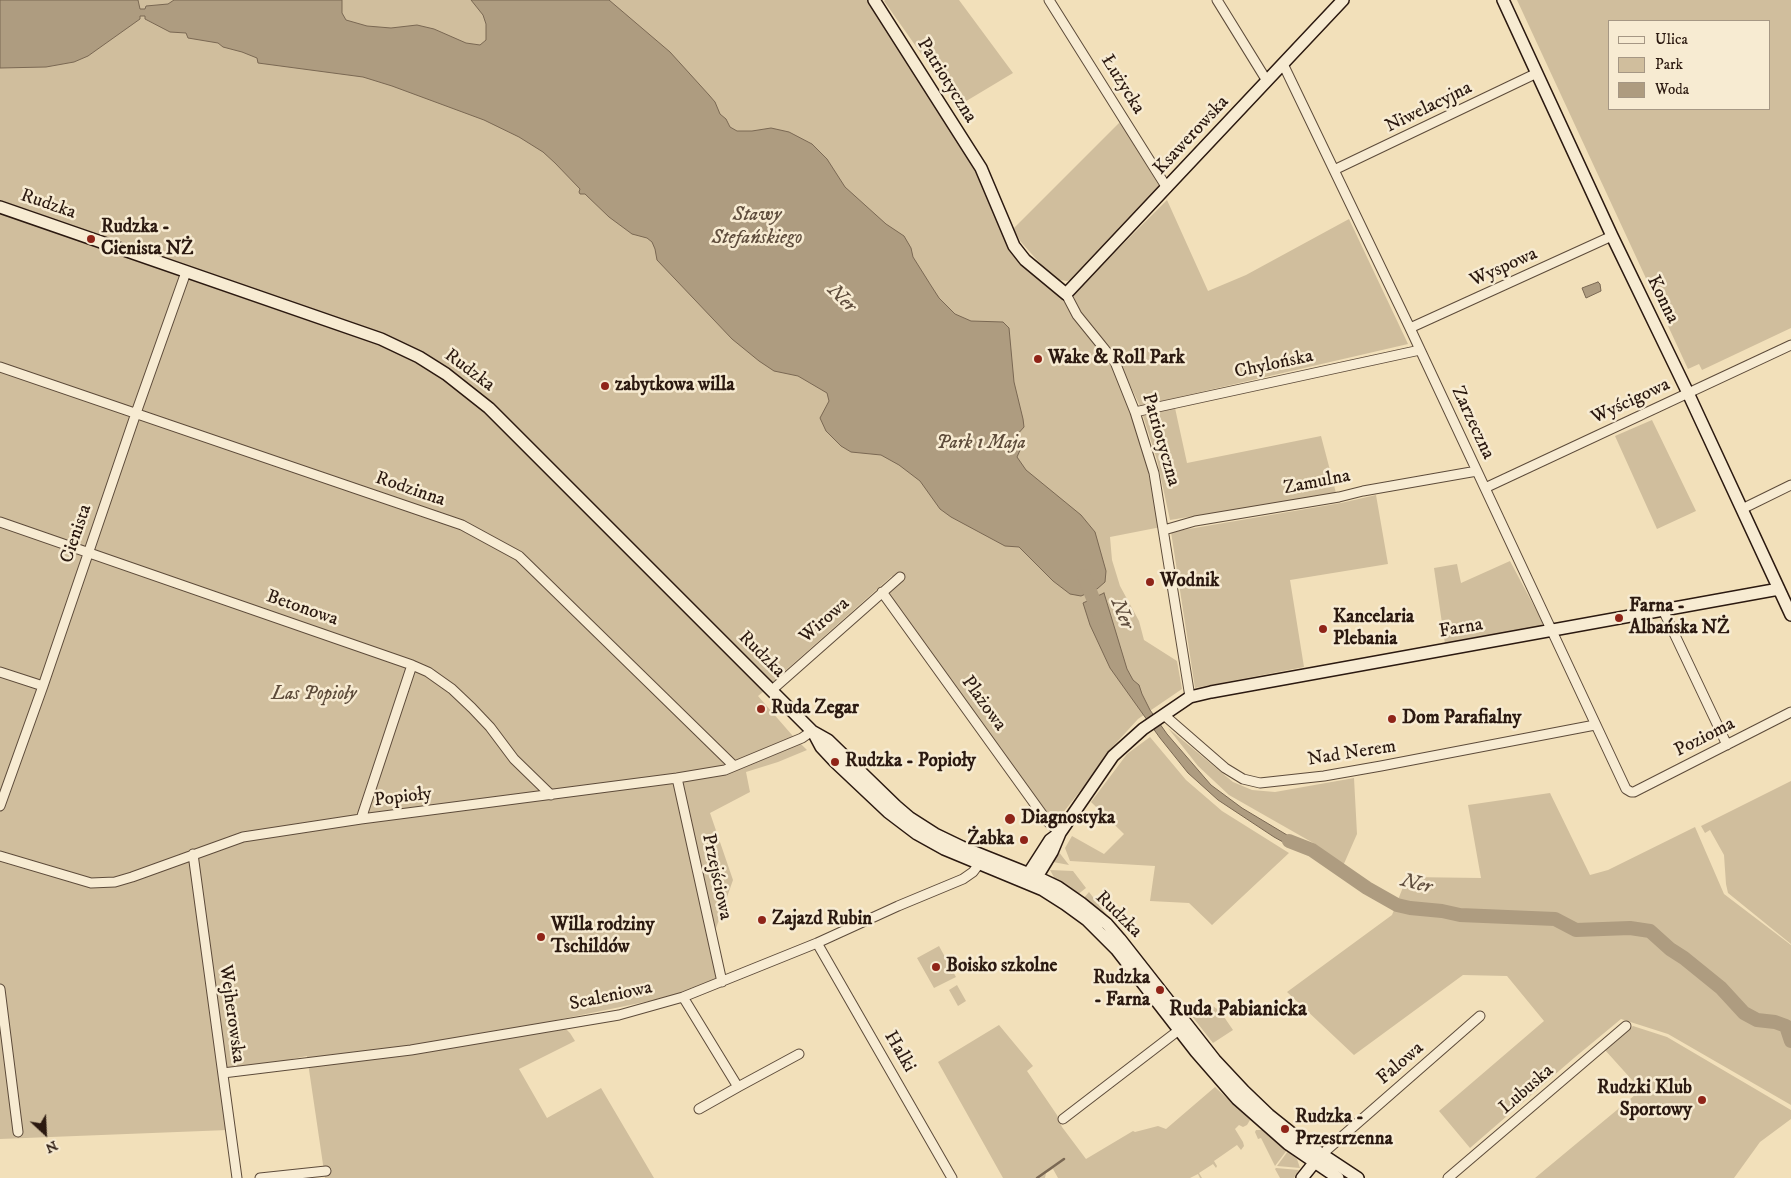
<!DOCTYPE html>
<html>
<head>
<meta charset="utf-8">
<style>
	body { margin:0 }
	#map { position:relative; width:1791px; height:1178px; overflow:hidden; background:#f2e0ba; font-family:"IM FELL DW Pica",serif }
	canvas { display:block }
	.legend { position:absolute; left:1608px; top:20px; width:162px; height:90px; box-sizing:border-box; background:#f7ebd2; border:1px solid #a59784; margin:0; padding:6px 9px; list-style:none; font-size:15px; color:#2b1910 }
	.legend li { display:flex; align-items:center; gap:10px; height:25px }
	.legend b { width:25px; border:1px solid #a59784 }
	.north { position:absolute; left:20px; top:1108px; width:50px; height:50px; -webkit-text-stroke:4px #f7ebd2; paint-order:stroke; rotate:155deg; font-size:14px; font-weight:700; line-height:20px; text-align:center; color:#2b1910 }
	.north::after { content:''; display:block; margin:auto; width:18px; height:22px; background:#2b1910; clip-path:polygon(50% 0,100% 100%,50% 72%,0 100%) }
</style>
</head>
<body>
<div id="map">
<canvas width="1791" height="1178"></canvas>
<ul class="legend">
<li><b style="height:6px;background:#f7ebd2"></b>Ulica</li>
<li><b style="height:14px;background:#d0be9d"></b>Park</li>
<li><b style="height:14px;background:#ae9c80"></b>Woda</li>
</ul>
<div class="north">N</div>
</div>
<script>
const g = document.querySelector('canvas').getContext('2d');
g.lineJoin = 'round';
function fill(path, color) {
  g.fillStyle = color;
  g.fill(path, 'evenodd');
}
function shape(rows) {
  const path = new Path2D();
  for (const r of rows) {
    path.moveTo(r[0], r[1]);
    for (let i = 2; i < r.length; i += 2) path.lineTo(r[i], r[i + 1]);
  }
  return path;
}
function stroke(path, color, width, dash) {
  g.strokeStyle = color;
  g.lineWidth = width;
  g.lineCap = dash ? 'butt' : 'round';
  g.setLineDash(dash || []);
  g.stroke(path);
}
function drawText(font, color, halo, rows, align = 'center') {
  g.font = font + ' "IM FELL DW Pica",serif';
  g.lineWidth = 5;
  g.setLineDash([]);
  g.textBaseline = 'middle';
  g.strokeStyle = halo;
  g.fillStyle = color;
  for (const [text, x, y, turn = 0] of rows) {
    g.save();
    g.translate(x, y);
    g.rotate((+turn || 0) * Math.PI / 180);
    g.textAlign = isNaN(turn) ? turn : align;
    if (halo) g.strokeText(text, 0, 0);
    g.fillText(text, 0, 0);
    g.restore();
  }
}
const green = shape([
	[0,0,867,0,983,181,1006,240,1066,300,1082,328,1110,359,1136,420,1161,527,1110,537,1112,560,1120,586,1139,621,1144,640,1177,661,1182,689,1138,719,1107,753,1085,785,1058,819,1055,820,1050,817,888,593,899,584,892,576,777,678,775,682,758,696,792,735,807,750,778,762,746,772,750,792,710,813,733,880,709,948,717,979,674,996,557,1020,570,1033,575,1041,519,1069,547,1118,601,1088,654,1178,325,1178,307,1056,219,1074,228,1130,0,1139],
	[885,0,959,0,1013,73,958,106,884,1],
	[1517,0,1791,0,1791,328,1702,370,1699,364,1688,369],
	[1610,21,1770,21,1770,109,1610,109],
	[1120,122,1159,186,1077,278,1067,281,1060,280,1046,270,1021,242,1013,229],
	[1167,200,1208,291,1246,275,1349,219,1408,344,1140,406,1113,350,1079,313,1073,294],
	[1175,408,1187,463,1321,436,1336,493,1170,520,1157,460,1143,416],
	[1652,420,1696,511,1657,529,1615,436],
	[1376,495,1388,564,1290,580,1304,667,1195,688,1171,532,1341,503],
	[1510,561,1543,623,1541,626,1445,644,1434,568,1457,564,1461,583],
	[1168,728,1233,782,1252,790,1275,792,1354,778,1357,834,1343,866,1315,844,1229,795,1198,766],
	[1150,737,1186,780,1222,811,1289,853,1212,925,1189,903,1150,901,1155,866,1070,861,1065,848,1072,836,1104,854,1124,834,1091,802,1127,754],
	[1791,781,1791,944,1728,893,1726,884,1724,855,1710,830,1705,833,1701,826],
	[1550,793,1590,875,1608,870,1695,827,1724,894,1791,945,1791,1105,1668,1034,1621,1019,1574,1058,1470,1148,1439,1111,1544,1021,1507,976,1463,975,1354,1055,1287,992,1392,915,1407,877,1481,878,1468,805],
	[1058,851,1069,865,1053,862],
	[1050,870,1073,871,1086,888,1077,895,1056,881],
	[1089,892,1106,914,1105,914,1103,915,1083,899],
	[939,946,956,977,934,988,917,958],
	[957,985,966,1001,958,1006,949,990],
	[1207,1002,1220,1011,1233,1030,1213,1043,1191,1015],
	[999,1025,1033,1066,1027,1071,1057,1115,1062,1127,1086,1159,1133,1131,1135,1132,1158,1126,1166,1129,1215,1087,1250,1120,1247,1125,1243,1127,1239,1125,1235,1129,1243,1142,1244,1146,1241,1150,1237,1145,1214,1161,1217,1166,1216,1168,1213,1164,1199,1173,1202,1178,1200,1178,1198,1174,1190,1178,1058,1178,1053,1169,1046,1173,1045,1178,1003,1178,938,1062],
	[1633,1026,1667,1037,1791,1110,1791,1119,1760,1142,1734,1178,1535,1178,1641,1090,1605,1050],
	[1256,1130,1262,1130,1287,1150,1275,1166,1261,1138,1258,1139,1255,1132],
	[1288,1151,1297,1159,1300,1168,1277,1166],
	[1275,1169,1276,1168,1299,1170,1294,1178,1280,1178]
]);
const water = shape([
	[0,0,138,0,140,9,145,9,146,6,168,4,174,0,342,0,342,13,346,20,367,26,391,28,417,25,434,29,466,43,480,45,486,40,486,24,483,15,471,0,609,0,670,52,709,95,715,102,720,114,726,119,730,127,737,131,752,131,771,128,789,132,812,144,827,159,845,187,886,224,904,236,911,248,913,257,930,284,939,298,955,314,971,321,1003,322,1009,328,1014,382,1023,419,1024,427,1016,436,1021,448,1017,457,1026,470,1081,515,1095,532,1106,571,1105,582,1097,589,1081,596,1070,594,1053,581,1019,547,1005,546,951,517,940,509,920,481,899,465,881,455,851,452,841,446,826,431,820,418,829,401,827,393,798,376,774,371,759,361,732,339,657,260,655,249,652,242,647,238,632,234,609,217,585,194,580,194,579,192,580,189,555,163,543,152,519,137,484,120,392,86,363,77,258,63,257,58,242,52,223,47,218,43,188,38,186,33,170,32,145,19,145,16,140,16,140,19,88,56,74,62,46,67,0,68,0,0],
	[1598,282,1600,284,1601,291,1586,298,1582,288,1598,282],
	[1104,593,1127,669,1133,680,1139,685,1142,694,1150,710,1167,734,1211,785,1242,808,1307,847,1303,851,1292,847,1274,837,1218,800,1188,773,1160,738,1110,668,1090,625,1083,603,1104,593]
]);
const stream = shape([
	[1037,1178,1064,1159]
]);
const river = shape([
	[1084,576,1100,616],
	[1289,841,1312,850,1367,888,1397,905,1410,908,1442,911,1460,915,1555,919,1576,930,1630,928,1650,931,1670,949,1684,958,1721,988,1744,1013,1757,1020,1775,1022,1786,1026,1791,1041]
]);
const street = shape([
	[1049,0,1167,188],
	[1217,0,1267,81],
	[1283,64,1409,326,1626,789,1631,792,1634,792,1791,712],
	[1334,170,1537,73],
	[1066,294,1077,315,1115,362,1135,412,1154,473,1190,697],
	[1410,328,1612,236],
	[0,367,462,525,519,556,734,766],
	[1135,412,1420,350],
	[1485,488,1791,345],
	[1742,509,1791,485],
	[0,522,412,665,428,672,452,689,472,708,490,727,514,759,551,795],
	[1164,530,1195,521,1339,497,1363,491,1477,471],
	[882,592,1047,821,1060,833],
	[1663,610,1727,745],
	[0,672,43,686],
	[772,690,900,577],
	[1164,715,1225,768,1243,779,1260,783,1324,776,1381,766,1595,725],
	[677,778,722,982],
	[0,806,43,686,136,413,186,272],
	[361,819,412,665],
	[193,854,237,1178],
	[0,856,91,883,115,882,132,877,243,837,361,819,677,778,725,770,802,738,812,731],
	[817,943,952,1178],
	[0,989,18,1132],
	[683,997,738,1087,699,1109],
	[223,1073,411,1050,619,1015,683,997,817,943,898,906,963,879,973,872,979,864],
	[738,1087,799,1054],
	[1063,1119,1179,1030],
	[1321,1155,1480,1016],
	[260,1178,326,1171],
	[1448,1178,1626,1026]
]);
const secondary = shape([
	[874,0,981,168,1014,246,1025,260,1066,294,1343,0],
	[1503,0,1612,236,1688,393,1791,615],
	[0,207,381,339,419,357,446,374,489,408,812,731,828,740,896,806,910,818,935,834,962,847,1037,877,1058,887,1081,903,1107,924,1120,939,1215,1060,1244,1091,1269,1115,1299,1139,1358,1178],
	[813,732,821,747,835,762,888,812,917,834,944,849,1043,890,1065,904,1087,920,1116,949,1196,1052,1237,1099,1288,1144,1338,1178],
	[1025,879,1050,840,1058,834],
	[1032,885,1052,852,1060,833,1113,756,1143,729,1190,697,1211,692,1779,589],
	[1302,1178,1318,1158]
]);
const markers = [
	[91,239,5,"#8f2418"],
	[1038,359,5,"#8f2418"],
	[605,386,5,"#8f2418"],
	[1150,582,5,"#8f2418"],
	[1619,618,5,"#8f2418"],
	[1323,629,5,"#8f2418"],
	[761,709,5,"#8f2418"],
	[1392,719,5,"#8f2418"],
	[835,762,5,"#8f2418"],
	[1010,819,6,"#8f2418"],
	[1024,840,5,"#8f2418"],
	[762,920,5,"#8f2418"],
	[541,937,5,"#8f2418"],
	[936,967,5,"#8f2418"],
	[1160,990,5,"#8f2418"],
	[1702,1100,5,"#8f2418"],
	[1285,1129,5,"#8f2418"]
];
const streetNames = [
	["Patriotyczna",946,81,58],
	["Łużycka",1122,85,58],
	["Niwelacyjna",1429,108,-26],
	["Ksawerowska",1192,136,-47],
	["Rudzka",48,205,19],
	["Wyspowa",1504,268,-24],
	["Konna",1662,300,64],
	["Chylońska",1274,365,-12],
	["Rudzka",469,371,37],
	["Wyścigowa",1631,402,-25],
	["Zarzeczna",1472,423,65],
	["Patriotyczna",1160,440,74],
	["Zamulna",1317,483,-11],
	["Rodzinna",410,490,19],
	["Cienista",77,534,-71],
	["Betonowa",302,609,19],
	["Wirowa",825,621,-41],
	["Farna",1461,629,-10],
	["Rudzka",761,655,45],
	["Plażowa",983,704,54],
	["Pozioma",1705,738,-27],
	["Nad Nerem",1352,754,-9],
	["Popioły",403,798,-7],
	["Przejściowa",716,877,78],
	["Rudzka",1118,915,45],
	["Scaleniowa",611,997,-12],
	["Wejherowska",231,1014,82],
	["Halki",899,1052,60],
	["Falowa",1401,1064,-41],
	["Lubuska",1527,1090,-41]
];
const poiNames = [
	["Rudzka -",101,228],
	["Cienista NŻ",101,250],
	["Wake & Roll Park",1048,359],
	["zabytkowa willa",615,386],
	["Wodnik",1160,582],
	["Farna -",1629,607],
	["Albańska NŻ",1629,629],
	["Kancelaria",1333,618],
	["Plebania",1333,640],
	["Ruda Zegar",771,709],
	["Dom Parafialny",1402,719],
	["Rudzka - Popioły",845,762],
	["Diagnostyka",1021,819],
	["Żabka",1014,840,"right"],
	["Zajazd Rubin",772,920],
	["Willa rodziny",551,926],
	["Tschildów",551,948],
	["Boisko szkolne",946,967],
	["Rudzka",1150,979,"right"],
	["- Farna",1150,1001,"right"],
	["Rudzki Klub",1692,1089,"right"],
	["Sportowy",1692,1111,"right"],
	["Rudzka -",1295,1118],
	["Przestrzenna",1295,1140]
];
const parkNames = [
	["Park 1 Maja",981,444],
	["Las Popioły",314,695]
];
const waterNames = [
	["Stawy",757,216],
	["Stefańskiego",757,239],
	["Ner",841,299,45],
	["Ner",1121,614,68],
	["Ner",1416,885,14]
];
const quarterNames = [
	["Ruda Pabianicka",1238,1011]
];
fill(green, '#d0be9d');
fill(water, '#ae9c80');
stroke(water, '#7a6853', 1);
stroke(stream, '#7a6853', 2.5);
stroke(river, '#ae9c80', 14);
stroke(street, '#5d4b3a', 11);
stroke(secondary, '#2b1910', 14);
stroke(street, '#f7ebd2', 9);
stroke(secondary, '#f7ebd2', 11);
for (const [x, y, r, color] of markers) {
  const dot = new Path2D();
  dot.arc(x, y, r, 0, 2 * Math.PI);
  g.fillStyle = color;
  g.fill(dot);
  stroke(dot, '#f7ebd2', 2);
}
drawText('19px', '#2b1910', '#f7ebd2', streetNames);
drawText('bold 19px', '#2b1910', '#f7ebd2', poiNames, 'left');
drawText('italic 19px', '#5d4b3a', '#f7ebd2', parkNames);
drawText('italic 20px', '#5f4d3d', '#f7ebd2', waterNames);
drawText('bold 21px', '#2b1910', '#f7ebd2', quarterNames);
</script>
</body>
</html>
